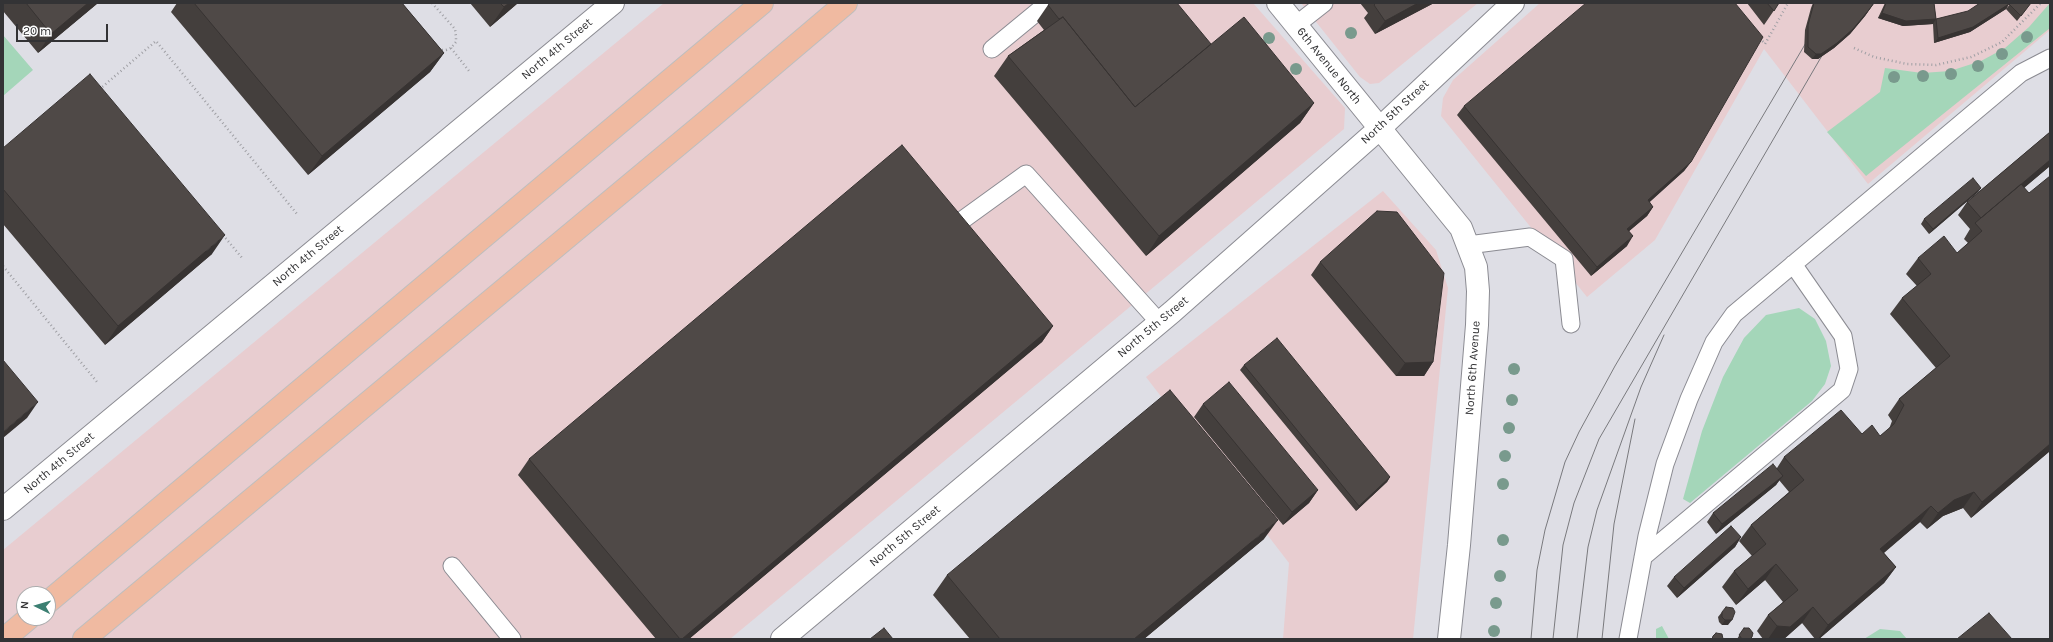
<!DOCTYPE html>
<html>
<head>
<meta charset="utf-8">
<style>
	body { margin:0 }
	#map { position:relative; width:2053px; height:642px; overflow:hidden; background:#dedee5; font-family:Karla,sans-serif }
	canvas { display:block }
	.frame { position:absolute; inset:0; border:4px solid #333335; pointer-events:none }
	.north { position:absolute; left:16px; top:586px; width:40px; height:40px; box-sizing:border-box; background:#fff; border:1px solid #adadae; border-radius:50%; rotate:275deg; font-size:11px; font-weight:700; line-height:16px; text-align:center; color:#333335 }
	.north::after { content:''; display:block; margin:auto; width:14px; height:18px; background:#3c7f72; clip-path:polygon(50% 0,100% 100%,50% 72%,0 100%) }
	.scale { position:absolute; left:16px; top:24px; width:92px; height:18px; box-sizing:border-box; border:2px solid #333335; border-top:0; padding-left:5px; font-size:12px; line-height:14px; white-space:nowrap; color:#333335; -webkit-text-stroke:3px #fff; paint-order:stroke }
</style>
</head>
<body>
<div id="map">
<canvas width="2053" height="642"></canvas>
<div class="frame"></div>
<div class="north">N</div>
<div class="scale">20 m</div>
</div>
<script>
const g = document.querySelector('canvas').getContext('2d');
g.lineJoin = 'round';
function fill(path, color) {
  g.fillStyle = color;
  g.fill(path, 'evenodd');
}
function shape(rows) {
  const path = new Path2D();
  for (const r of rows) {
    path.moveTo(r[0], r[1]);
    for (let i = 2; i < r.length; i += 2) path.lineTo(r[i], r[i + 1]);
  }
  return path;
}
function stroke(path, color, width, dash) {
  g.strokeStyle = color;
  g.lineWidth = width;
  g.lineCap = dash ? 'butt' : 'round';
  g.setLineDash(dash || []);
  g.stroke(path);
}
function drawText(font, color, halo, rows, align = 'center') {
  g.font = font + ' Karla,sans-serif';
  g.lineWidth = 4;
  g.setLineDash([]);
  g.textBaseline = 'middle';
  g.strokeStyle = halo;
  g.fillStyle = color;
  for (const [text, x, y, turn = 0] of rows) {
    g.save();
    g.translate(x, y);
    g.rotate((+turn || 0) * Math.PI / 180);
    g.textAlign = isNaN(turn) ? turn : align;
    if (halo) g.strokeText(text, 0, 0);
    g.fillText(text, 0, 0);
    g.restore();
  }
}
const commercial = shape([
	[664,3,1253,3,1345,108,1344,129,730,639,3,639,3,550],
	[24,594,48,594,48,618,24,618],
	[1301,3,1478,3,1379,83,1370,84,1360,77],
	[1540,3,2050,3,2050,30,1868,184,1764,49,1655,240,1587,297,1441,116,1443,98,1453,80],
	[1383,191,1436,250,1448,288,1413,639,1283,639,1289,563,1146,377]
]);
const green = shape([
	[2050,3,2050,28,1866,176,1827,132,1880,92,1885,68,1922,73,1950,71,1981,61,2005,48,2029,27],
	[3,35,33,70,3,96],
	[1799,308,1815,319,1826,341,1831,366,1825,384,1812,401,1690,503,1683,499,1702,431,1723,377,1744,338,1766,315],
	[1662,626,1669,639,1656,639,1656,629],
	[1880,629,1900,631,1907,639,1864,639]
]);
const path = shape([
	[432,3,455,29,456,37,456,42,451,48,446,50,439,50],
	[1760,38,1765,44,1788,3],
	[451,48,469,71],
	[1854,48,1874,57,1907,64,1936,65,1971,57,2002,42,2041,3],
	[102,90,101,88,156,41,297,214],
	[223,235,243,259],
	[3,266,97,382]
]);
const service = shape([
	[1296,25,1324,3],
	[992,49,1048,3],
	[950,229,1026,174,1159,322],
	[1468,245,1530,237,1564,259,1571,324],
	[1643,557,1842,390,1849,369,1843,336,1793,264],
	[452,566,512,639],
	[1628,639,1647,536,1665,464,1689,399,1714,342,1734,314,2021,73,2050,58]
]);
const tertiary = shape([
	[1278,3,1461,228,1476,267,1478,291,1477,325,1459,545,1449,639],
	[3,509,613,3],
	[782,639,1172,312,1379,129,1513,3]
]);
const motorway = shape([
	[48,602,762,3],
	[4,639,29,618],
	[84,639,708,120,846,3]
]);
const tram = shape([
	[1531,639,1537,570,1545,530,1565,462,1579,432,1615,366,1810,36],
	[1553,639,1563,545,1574,503,1599,439,1827,47],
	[1577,639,1588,547,1597,510,1641,387,1664,335],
	[1602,639,1614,524,1635,419]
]);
const trees = [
	[1351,33],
	[2027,37],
	[1269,38],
	[2002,54],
	[1978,66],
	[1296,69],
	[1951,74],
	[1923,76],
	[1894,77],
	[1514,369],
	[1512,400],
	[1509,428],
	[1505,456],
	[1503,484],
	[1503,540],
	[1500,576],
	[1496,603],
	[1494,631]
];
const wall = shape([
	[3,3,98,3,38,53,3,11],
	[177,3,402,3,444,53,430,72,308,175,171,12],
	[470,3,518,3,490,27],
	[1360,3,1434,3,1375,34,1364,18,1368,13],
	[1747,3,1779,3,1764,25],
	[1813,3,1874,3,1865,16,1850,34,1834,48,1818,59,1812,59,1804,52,1805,30,1811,8],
	[1885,3,1934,3,1936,19,1933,24,1903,26,1878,18],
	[2011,3,2031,3,2017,21,2006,9],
	[2009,4,2006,9,1970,32,1934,43,1933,24,1936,19],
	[1048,5,1211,44,1314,103,1300,123,1146,256,994,76,1008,56,1044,30,1037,21],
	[1464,106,1691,162,1684,171,1649,202,1653,207,1647,216,1629,231,1627,246,1591,276,1457,115],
	[2050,132,2050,166,2024,188,2050,451,1971,518,1963,508,1943,516,1927,529,1920,522,1884,553,1896,567,1884,583,1819,639,1815,639,1802,623,1784,639,1763,639,1757,631,1768,615,1783,602,1765,580,1736,605,1722,587,1734,571,1752,556,1739,541,1751,525,1789,492,1779,480,1776,485,1716,534,1707,522,1713,513,1777,468,1784,457,1862,434,1880,436,1889,429,1892,421,1888,415,1899,399,1936,368,1890,314,1902,298,1917,286,1906,274,1918,258,1957,253,1968,243,1964,239,1970,229,1958,215,1967,202],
	[3,148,212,254,105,345,3,224],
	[1981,188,1978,192,1929,234,1921,224,1924,219],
	[1320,262,1433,362,1424,376,1396,376,1311,275],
	[1053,326,1042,342,689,639,656,639,518,475,529,459],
	[1244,365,1390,477,1387,482,1356,511,1240,370],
	[1203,404,1318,490,1309,503,1283,525,1194,417],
	[1741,537,1735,547,1677,598,1667,586,1674,577],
	[1264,539,1144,639,970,639,933,595,947,575],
	[1722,612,1728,625,1722,625,1719,622,1718,617],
	[1744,628,1752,637,1751,639,1737,639]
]);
const shadedWall = shape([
	[88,3,98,3,38,53,51,34],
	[509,3,518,3,490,27,504,7],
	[1418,3,1434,3,1375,34,1385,21],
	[1874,3,1865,16,1850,34,1834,48,1818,59,1812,59,1816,54],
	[2009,4,2006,9,1970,32,1934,43,1938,38],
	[1882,13,1936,19,1933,24,1903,26,1878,18],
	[444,53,430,72,308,175,322,156],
	[1314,103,1300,123,1146,256,1159,236],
	[2050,160,2050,166,1978,226,1981,218],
	[1691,162,1684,171,1641,210,1648,200],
	[1981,188,1978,192,1929,234,1933,229],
	[1653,207,1647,216,1621,238,1627,229],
	[225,235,212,254,105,345,118,326],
	[1633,236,1627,246,1591,276,1597,267],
	[1053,326,1042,342,689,639,682,639],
	[1433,362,1424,376,1396,376,1405,363],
	[38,402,27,418,3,438,3,432],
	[2050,444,2050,451,1971,518,1982,502],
	[1783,476,1776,485,1716,534,1722,524],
	[1390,477,1387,482,1356,511,1359,506],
	[1318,490,1309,503,1283,525,1292,512],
	[1974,492,1963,508,1943,516,1927,529,1938,513,1954,500],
	[1931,506,1920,522,1869,565,1880,549],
	[1278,520,1264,539,1144,639,1134,639],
	[1741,537,1735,547,1677,598,1684,588],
	[1776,564,1765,580,1736,605,1748,589],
	[1896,567,1884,583,1819,639,1818,639,1828,625],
	[1813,607,1802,623,1784,639,1768,639,1777,626],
	[1725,620,1732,620,1728,625,1722,625]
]);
const building = shape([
	[26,3,88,3,51,34,26,3],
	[194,3,402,3,444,53,322,156,194,3],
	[500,3,509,3,504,7,500,3],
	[1051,3,1177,3,1211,44,1135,107,1063,17,1059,19,1048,5,1051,3],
	[1376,3,1418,3,1385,21,1374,5,1376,3],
	[1586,3,1735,3,1763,37,1691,162,1648,200,1653,207,1627,229,1633,236,1597,267,1464,106,1586,3],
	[1767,3,1779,3,1774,11,1767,3],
	[1814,3,1874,3,1868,11,1853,29,1837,43,1821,54,1816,54,1808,47,1808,25,1814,3],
	[1886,3,1934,3,1936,19,1906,21,1882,13,1886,3],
	[1980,3,2008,3,2009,4,1973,27,1938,38,1936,19,1968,11,1980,3],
	[2011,3,2031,3,2021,16,2009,4,2011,3],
	[1063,17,1135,107,1244,17,1314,103,1159,236,1008,56,1063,17],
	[90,74,225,235,118,326,3,189,3,148,90,74],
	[2050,132,2050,160,1981,218,1967,202,2050,132],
	[902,145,1053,326,682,639,680,639,529,459,902,145],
	[2050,176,2050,444,1982,502,1974,492,1954,500,1938,513,1931,506,1880,549,1896,567,1828,625,1813,607,1790,627,1777,626,1768,615,1798,590,1776,564,1748,589,1734,571,1766,544,1751,525,1804,480,1784,457,1841,410,1862,434,1872,425,1880,436,1894,424,1904,405,1899,399,1950,356,1902,298,1931,274,1918,258,1944,236,1957,253,1982,231,1975,223,2021,184,2029,193,2050,176],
	[1973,178,1981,188,1933,229,1924,219,1973,178],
	[1377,211,1397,212,1444,273,1433,362,1405,363,1320,262,1377,211],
	[1277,338,1390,477,1359,506,1244,365,1277,338],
	[3,360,38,402,3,432,3,360],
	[1229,382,1318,490,1292,512,1203,404,1229,382],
	[1170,390,1278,520,1134,639,1000,639,947,575,1170,390],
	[1773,464,1783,476,1722,524,1713,513,1773,464],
	[1731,526,1741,537,1684,588,1674,577,1731,526],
	[1726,607,1733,608,1735,612,1732,620,1725,620,1722,617,1722,612,1726,607],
	[1989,613,2012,639,1957,639,1989,613],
	[884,628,893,639,870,639,884,628],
	[1744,628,1749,628,1753,633,1752,637,1750,639,1742,639,1739,635,1744,628],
	[1716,633,1722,634,1723,639,1712,639,1713,636,1716,633]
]);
const streetNames = [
	["North 4th Street",557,49,-40],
	["6th Avenue North",1329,66,51],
	["North 5th Street",1395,112,-43],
	["North 4th Street",308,256,-40],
	["North 5th Street",1153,327,-40],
	["North 6th Avenue",1473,368,-86],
	["North 4th Street",59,463,-40],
	["North 5th Street",905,536,-40]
];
fill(commercial, '#e8cdd0');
fill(green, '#a4d6b9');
stroke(service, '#8b8b92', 19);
stroke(tertiary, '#8b8b92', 24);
stroke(motorway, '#bebebe', 24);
stroke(path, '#9f9fa4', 2.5, [1, 3]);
stroke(service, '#fff', 17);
stroke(tertiary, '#fff', 22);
stroke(motorway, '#f0baa1', 22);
stroke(tram, '#79797d', 1);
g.fillStyle = '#799a8d';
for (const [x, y] of trees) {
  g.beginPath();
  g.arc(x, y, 6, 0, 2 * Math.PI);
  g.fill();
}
fill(wall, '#443f3d');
fill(shadedWall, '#373332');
fill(building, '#4f4947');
stroke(building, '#373332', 1);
drawText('12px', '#333335', '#fff', streetNames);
</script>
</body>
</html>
